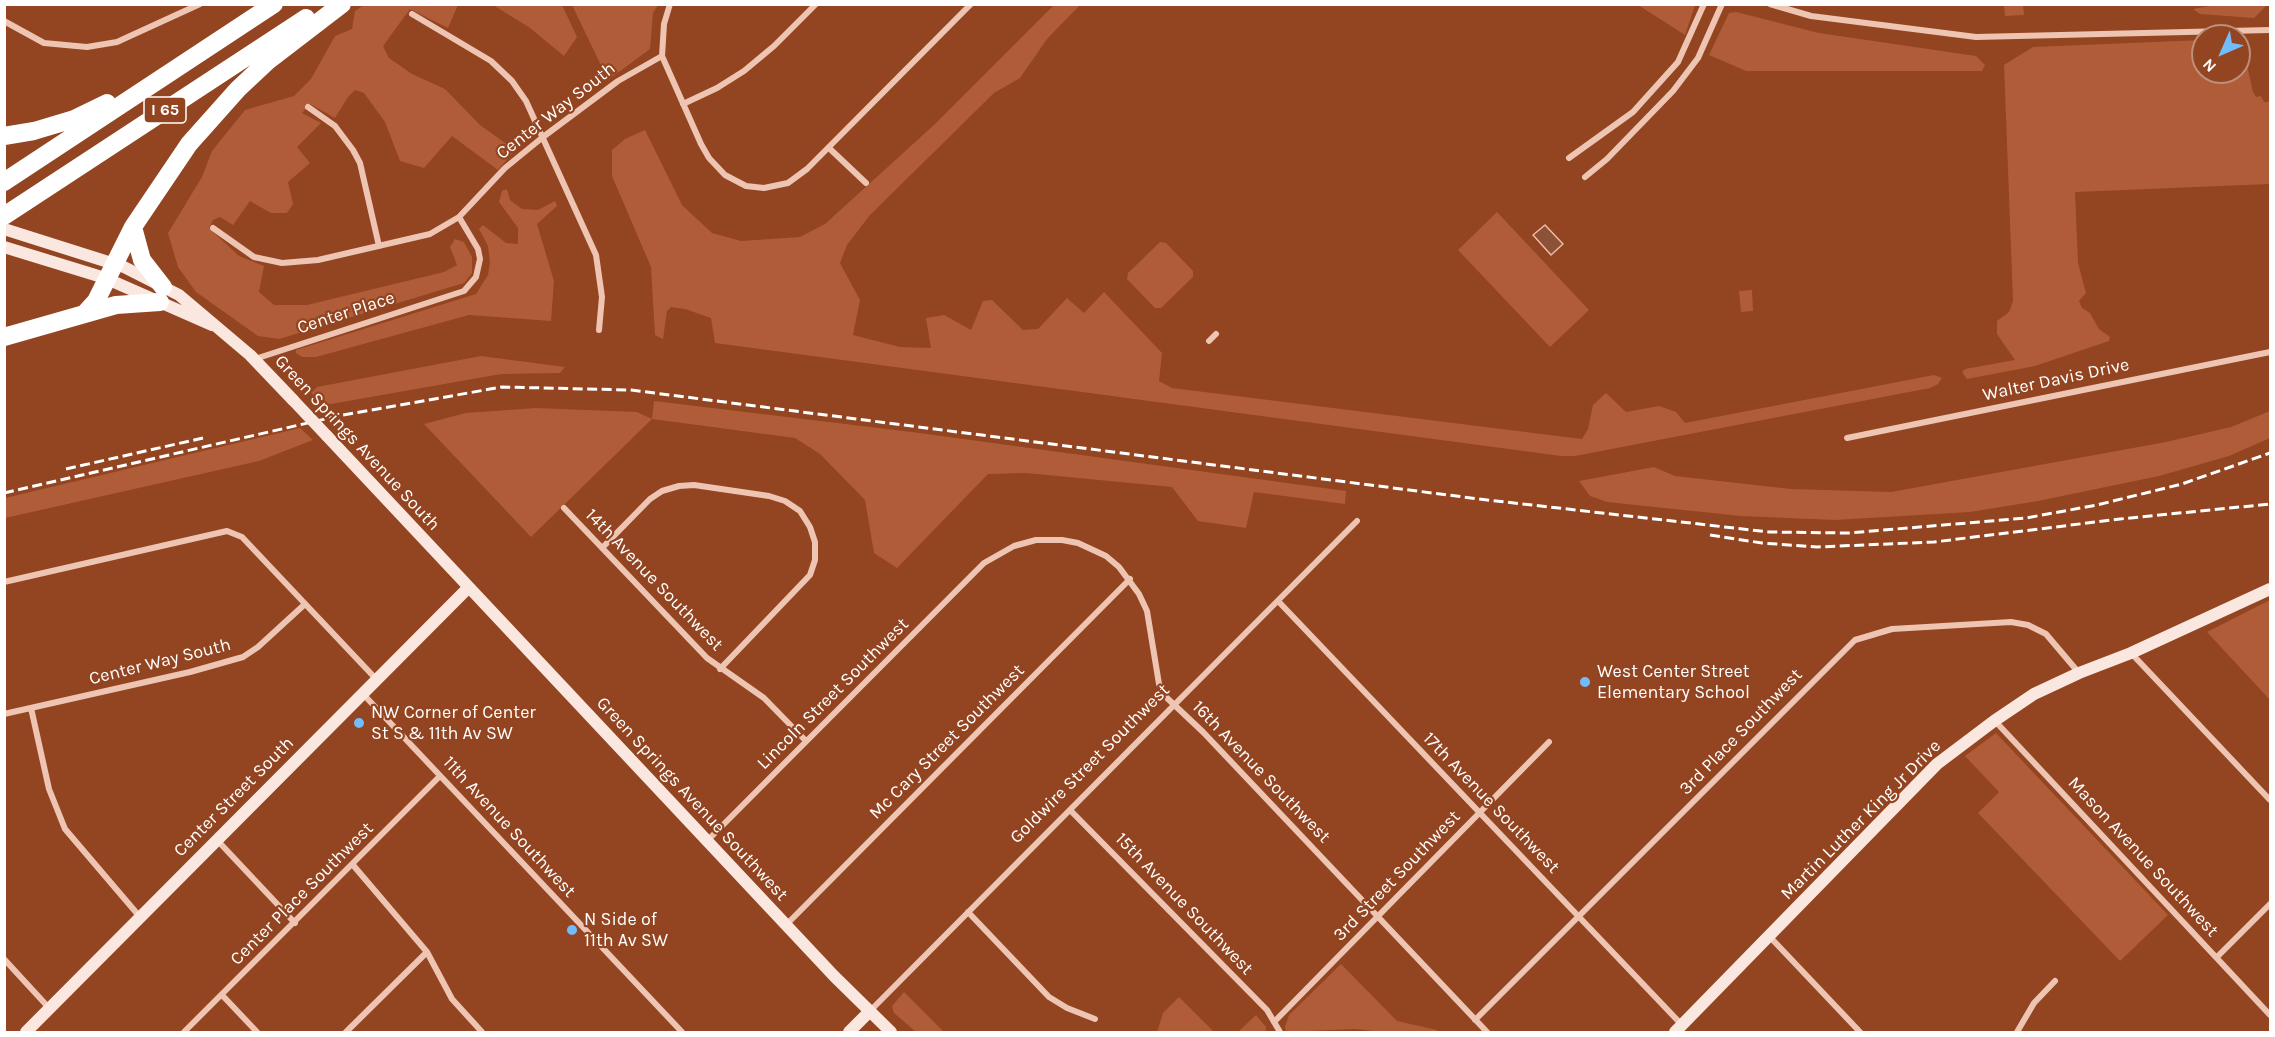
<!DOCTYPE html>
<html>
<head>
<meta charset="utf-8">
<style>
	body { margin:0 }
	#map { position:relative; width:2275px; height:1037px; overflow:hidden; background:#934420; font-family:Karla,sans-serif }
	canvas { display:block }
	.frame { position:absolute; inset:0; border:6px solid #fff; pointer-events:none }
	.north { position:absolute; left:2191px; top:24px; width:60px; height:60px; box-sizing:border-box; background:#934420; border:2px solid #be8f79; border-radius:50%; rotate:225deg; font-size:16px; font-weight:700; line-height:24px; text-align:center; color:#fff }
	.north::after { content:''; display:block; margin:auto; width:21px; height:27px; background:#73bcfb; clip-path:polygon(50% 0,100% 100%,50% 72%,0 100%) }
</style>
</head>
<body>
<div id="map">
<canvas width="2275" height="1037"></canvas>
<div class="frame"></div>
<div class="north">N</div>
</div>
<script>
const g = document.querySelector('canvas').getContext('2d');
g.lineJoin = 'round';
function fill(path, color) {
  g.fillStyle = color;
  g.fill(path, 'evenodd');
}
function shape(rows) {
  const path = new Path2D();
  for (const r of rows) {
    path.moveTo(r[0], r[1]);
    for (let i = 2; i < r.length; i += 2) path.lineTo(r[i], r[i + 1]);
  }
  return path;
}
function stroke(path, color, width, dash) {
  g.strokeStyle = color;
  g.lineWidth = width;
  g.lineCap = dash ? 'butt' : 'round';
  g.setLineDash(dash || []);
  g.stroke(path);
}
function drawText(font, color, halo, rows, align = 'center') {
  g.font = font + ' Karla,sans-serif';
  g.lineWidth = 4.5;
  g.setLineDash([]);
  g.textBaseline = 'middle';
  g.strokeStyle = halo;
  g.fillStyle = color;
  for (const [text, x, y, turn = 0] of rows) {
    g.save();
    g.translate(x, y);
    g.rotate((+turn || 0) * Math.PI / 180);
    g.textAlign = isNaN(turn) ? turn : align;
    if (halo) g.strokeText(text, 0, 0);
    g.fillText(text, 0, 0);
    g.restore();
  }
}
const green = shape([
	[364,5,458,5,448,28,410,9,383,46,389,58,412,74,445,89,480,125,515,150,498,170,452,136,424,168,400,161,385,122,364,93,355,90,348,97,335,118,310,104,302,113,321,123,297,147,310,163,288,182,293,204,287,213,271,213,250,201,233,225,220,217,213,220,209,228,239,256,264,266,259,292,274,305,307,305,444,272,457,265,450,247,455,239,464,242,472,257,472,273,464,283,279,339,258,336,196,292,178,267,168,233,202,177,212,151,245,110,294,96,311,79,335,36,352,29,355,11],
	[493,5,562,5,577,37,564,56,530,28],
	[572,5,658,5,653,13,650,49,608,80],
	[1054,5,1080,5,1047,39,1020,78,994,93,870,215,847,245,840,263,860,300,853,335,900,347,931,348,926,318,944,315,971,330,983,301,992,300,1023,330,1038,329,1067,298,1084,313,1104,292,1162,353,1159,381,1172,388,1582,439,1588,429,1593,405,1606,393,1626,412,1659,406,1676,412,1685,423,1934,375,1942,378,1938,384,1930,388,1575,456,1561,456,715,343,711,318,685,309,671,307,667,311,663,339,655,335,651,267,612,176,612,150,625,139,645,130,682,205,712,233,741,241,800,237,825,224,935,124],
	[1638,5,1695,5,1685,35],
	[2004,5,2023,5,2024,15,2005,16],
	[2215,5,2215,4,2267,5,2254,18,2200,14,2193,9],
	[1736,12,1819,33,1976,56,1985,65,1982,71,1746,71,1709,55,1729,13],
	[2203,40,2203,72,2239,72,2239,43,2244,52,2253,92,2256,97,2261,96,2264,102,2270,102,2270,184,2075,192,2078,263,2086,293,2079,301,2082,308,2090,313,2099,329,2110,337,2109,341,2035,366,1967,379,1962,372,1965,369,2015,360,1997,334,1997,321,2009,312,2013,301,2004,65,2033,47],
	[507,189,510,200,522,209,538,210,555,201,557,206,537,224,554,281,551,321,469,315,316,357,302,357,296,353,296,350,476,294,488,275,490,262,488,246,479,229,483,225,506,243,518,244,518,228,499,202,502,191],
	[1497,212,1589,310,1550,347,1458,250],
	[1160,242,1166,243,1193,271,1193,277,1161,308,1155,308,1127,279,1128,273],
	[1752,290,1753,311,1741,312,1739,291],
	[481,356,565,367,560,373,501,374,331,404,323,403,311,393,317,387],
	[654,401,912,432,1346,491,1345,504,1254,492,1246,528,1198,521,1172,487,1026,473,988,474,897,568,874,553,865,500,820,454,795,438,652,419,531,537,424,424,466,413,536,408,637,412,652,419],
	[2270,411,2270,438,2229,456,2159,476,2038,501,1970,512,1835,520,1741,516,1607,502,1590,496,1579,481,1654,467,1675,476,1791,489,1891,492,2166,442,2231,427],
	[300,428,313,440,259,461,5,518,5,498],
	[2270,600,2270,700,2207,632],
	[1996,733,2168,915,2120,961,1978,813,1999,792,1965,756],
	[1341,964,1397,1021,1437,1030,1436,1032,1384,1032,1355,1029,1286,1032,1285,1027,1289,1015],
	[904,992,944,1032,916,1032,894,1013,892,1006],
	[1179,997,1214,1032,1157,1032,1163,1013],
	[1256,1015,1266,1027,1266,1032,1238,1032]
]);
const water = shape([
	[1545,225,1563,244,1551,255,1533,235,1545,225]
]);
const street = shape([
	[670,4,664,24,662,56,701,144,709,158,725,175,746,186,764,188,788,183,807,169,971,4],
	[1770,4,1811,16,1976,37,2270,30],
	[412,14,491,61,512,81,526,101,596,255,602,297,599,330],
	[4,21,44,43,87,47,117,42,200,4],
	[683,104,717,88,744,71,774,46,816,4],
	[308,107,335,126,353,150,360,163,379,246],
	[829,148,866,183],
	[1569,158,1633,112,1678,62,1704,4],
	[1585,177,1607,159,1673,91,1698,58,1722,4],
	[213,228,254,257,282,263,318,260,430,234,459,217,505,168,543,137,618,81,662,56],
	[1209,341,1216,334],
	[255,359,464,291,476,277,480,259,478,249,459,217],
	[1847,438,2270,352],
	[564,508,707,658,764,698,806,741],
	[602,548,650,499,662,491,679,486,694,485,769,496,785,501,800,511,810,527,815,542,815,560,810,575,720,669],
	[4,582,227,531,242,537,377,680],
	[1278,601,1682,1025],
	[2131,653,2270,800],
	[363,694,682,1032],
	[31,708,49,789,65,829,140,917],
	[4,714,190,672,243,657,258,647,305,604],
	[1995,721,2270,1015],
	[1070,810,1267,1010,1280,1032],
	[217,840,295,923],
	[708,840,984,563,1014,546,1036,540,1062,540,1078,543,1106,556,1119,567,1139,594,1147,611,1159,684,1167,698,1203,732,1487,1032],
	[353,865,427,952,452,999,482,1032],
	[968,912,1049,997,1067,1008,1095,1019],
	[786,925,1130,579],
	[1770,937,1860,1032],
	[2217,957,2270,904],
	[4,959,50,1009],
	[222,995,257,1032],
	[869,1012,1357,521],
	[1475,1020,1855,640,1892,629,2011,622,2028,625,2046,634,2079,673],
	[1274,1022,1549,742],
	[184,1032,440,776],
	[346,1032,427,952],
	[2017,1032,2034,1003,2055,981]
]);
const secondary = shape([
	[4,229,124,267,179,295,250,355,293,400],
	[4,247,105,278,212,325],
	[327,436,834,976,891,1032],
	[26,1032,468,588],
	[849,1032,869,1012],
	[1675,1032,1937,764,1994,721,2034,694,2079,673,2131,653,2270,589]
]);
const highway = shape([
	[4,136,34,131,74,119,107,103],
	[4,182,274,4],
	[4,216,306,18],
	[133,227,142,260,163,287],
	[85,313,96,301,133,227,189,144,238,89,269,60,342,4],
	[4,337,116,305,160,302]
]);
const rail = shape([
	[66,469,203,438],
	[4,493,338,416,502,387,631,390,1479,499,1769,532,1849,533,2026,518,2097,505,2182,484,2270,453],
	[1710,535,1762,543,1817,547,1934,542,2120,519,2270,504]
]);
const secondaryBridge = shape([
	[293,400,327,436]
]);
const markers = [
	[1585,682,6,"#73bcfb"],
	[359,723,6,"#73bcfb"],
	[572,930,6,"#73bcfb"]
];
const shields = [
	[165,110,42]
];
const shieldNames = [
	["I 65",165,110]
];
const streetNames = [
	["Center Way South",556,111,-38],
	["Center Place",346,313,-18],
	["Walter Davis Drive",2056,380,-12],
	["Green Springs Avenue South",357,443,47],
	["14th Avenue Southwest",654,580,46],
	["Center Way South",160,662,-14],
	["Lincoln Street Southwest",833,694,-45],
	["3rd Place Southwest",1741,732,-46],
	["Mc Cary Street Southwest",947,742,-45],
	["Goldwire Street Southwest",1090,764,-45],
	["16th Avenue Southwest",1261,772,46],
	["Center Street South",234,797,-45],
	["Green Springs Avenue Southwest",692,799,47],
	["17th Avenue Southwest",1491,803,46],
	["Martin Luther King Jr Drive",1861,820,-45],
	["11th Avenue Southwest",509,827,47],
	["Mason Avenue Southwest",2143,857,47],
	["3rd Street Southwest",1397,876,-46],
	["Center Place Southwest",302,894,-45],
	["15th Avenue Southwest",1184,904,46]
];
const poiNames = [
	["West Center Street",1597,672],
	["Elementary School",1597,693],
	["NW Corner of Center",371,713],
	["St S & 11th Av SW",371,734],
	["N Side of",584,920],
	["11th Av SW",584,941]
];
fill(green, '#b15c38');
fill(water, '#8c5238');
stroke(water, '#efbba6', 1.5);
stroke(street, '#eec4b2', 6);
stroke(secondary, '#fae7df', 12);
stroke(highway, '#fff', 18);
stroke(rail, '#fff', 3, [10, 4.5]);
stroke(secondaryBridge, '#fae7df', 12);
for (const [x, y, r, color] of markers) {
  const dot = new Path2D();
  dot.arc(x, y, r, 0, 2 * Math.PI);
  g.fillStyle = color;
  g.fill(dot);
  stroke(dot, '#934420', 2);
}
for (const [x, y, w] of shields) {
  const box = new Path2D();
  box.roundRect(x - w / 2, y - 13, w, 26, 4.5);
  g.fillStyle = '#934420';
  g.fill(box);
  stroke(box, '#fff', 1.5);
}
drawText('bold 16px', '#fff', null, shieldNames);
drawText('18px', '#fff', '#934420', streetNames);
drawText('18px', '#fff', '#934420', poiNames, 'left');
</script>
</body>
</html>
